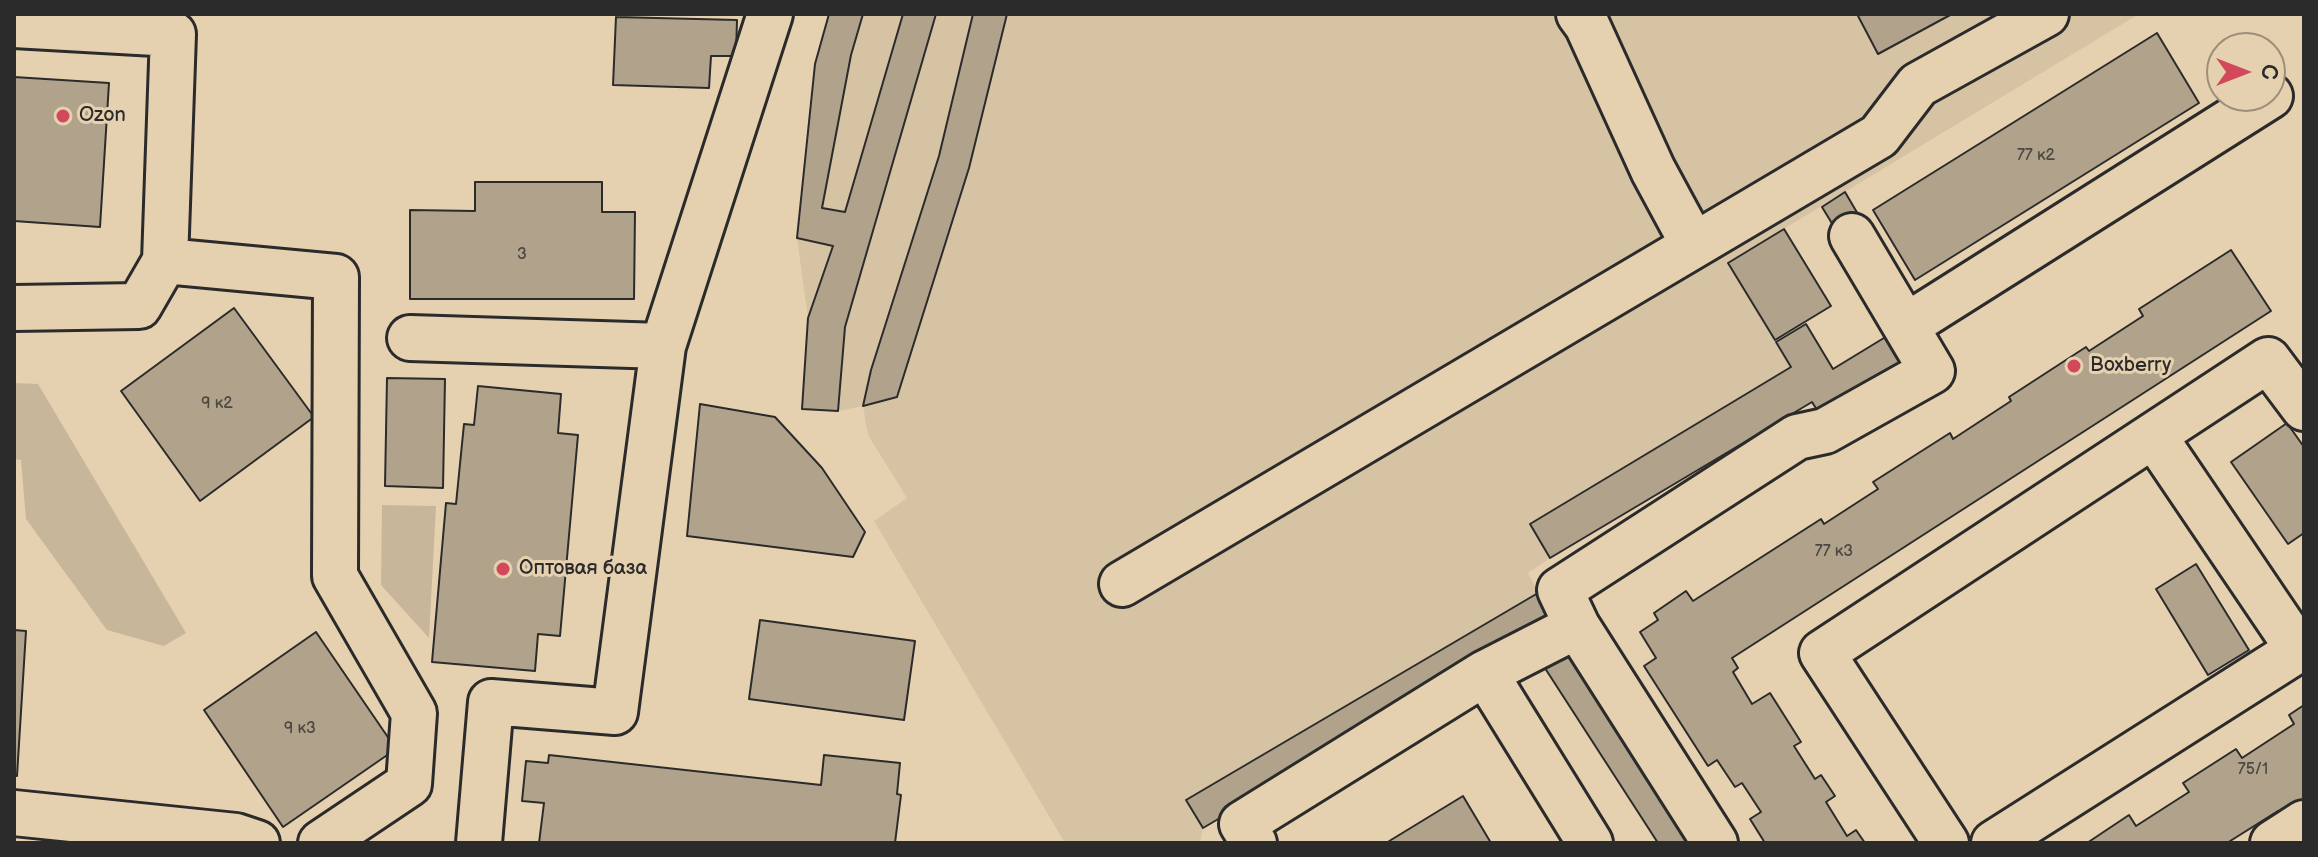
<!DOCTYPE html>
<html>
<head>
<meta charset="utf-8">
<style>
	body { margin:0 }
	#map { position:relative; width:2318px; height:857px; overflow:hidden; background:#e5d1af; font-family:"Balsamiq Sans",sans-serif }
	canvas { display:block }
	.frame { position:absolute; inset:0; border:16px solid #2b2b2b; pointer-events:none }
	.north { position:absolute; left:2206px; top:32px; width:80px; height:80px; box-sizing:border-box; background:#e5d1af; border:2px solid #9b8f7a; border-radius:50%; rotate:90deg; font-size:22px; font-weight:700; line-height:32px; text-align:center; color:#2b2b2b }
	.north::after { content:''; display:block; margin:auto; width:28px; height:36px; background:#d1495b; clip-path:polygon(50% 0,100% 100%,50% 72%,0 100%) }
</style>
</head>
<body>
<div id="map">
<canvas width="2318" height="857"></canvas>
<div class="frame"></div>
<div class="north">С</div>
</div>
<script>
const g = document.querySelector('canvas').getContext('2d');
g.lineJoin = 'round';
function fill(path, color) {
  g.fillStyle = color;
  g.fill(path, 'evenodd');
}
function shape(rows) {
  const path = new Path2D();
  for (const r of rows) {
    path.moveTo(r[0], r[1]);
    for (let i = 2; i < r.length; i += 2) path.lineTo(r[i], r[i + 1]);
  }
  return path;
}
function stroke(path, color, width, dash) {
  g.strokeStyle = color;
  g.lineWidth = width;
  g.lineCap = dash ? 'butt' : 'round';
  g.setLineDash(dash || []);
  g.stroke(path);
}
function drawText(font, color, halo, rows, align = 'center') {
  g.font = font + ' "Balsamiq Sans",sans-serif';
  g.lineWidth = 6;
  g.setLineDash([]);
  g.textBaseline = 'middle';
  g.strokeStyle = halo;
  g.fillStyle = color;
  for (const [text, x, y, turn = 0] of rows) {
    g.save();
    g.translate(x, y);
    g.rotate((+turn || 0) * Math.PI / 180);
    g.textAlign = isNaN(turn) ? turn : align;
    if (halo) g.strokeText(text, 0, 0);
    g.fillText(text, 0, 0);
    g.restore();
  }
}
const built = shape([
	[829,14,2139,14,1729,262,1791,367,1530,523,1550,558,1528,573,1538,593,1187,800,1203,828,1200,843,1065,843,874,521,907,498,868,435,863,406,838,411,802,409,808,318,797,238]
]);
const green = shape([
	[14,383,38,384,186,633,164,646,107,630,26,519,21,460,14,459],
	[382,505,436,506,429,638,381,585]
]);
const building = shape([
	[829,14,863,14,851,55,822,208,845,212,903,14,936,14,845,327,838,411,802,409,808,318,833,246,797,238,815,64,829,14],
	[973,14,1007,14,969,168,897,397,863,406,871,370,939,156,973,14],
	[1857,14,1952,14,1878,54,1857,14],
	[616,17,737,20,736,56,711,56,709,88,613,85,616,17],
	[2157,33,2199,103,1915,280,1873,210,2157,33],
	[14,77,109,83,100,227,14,221,14,77],
	[475,182,602,182,602,212,635,212,634,299,410,299,410,210,475,211,475,182],
	[1845,192,1862,221,1839,235,1822,207,1845,192],
	[1784,229,1831,306,1775,340,1728,263,1784,229],
	[2231,250,2271,311,1732,658,1738,668,1733,672,1752,704,1770,693,1801,742,1794,746,1815,779,1821,775,1835,796,1826,802,1847,836,1856,830,1865,843,1765,843,1750,819,1761,812,1742,783,1735,787,1717,760,1708,766,1644,666,1656,658,1640,632,1658,620,1654,613,1686,591,1693,601,1821,519,1824,524,1878,489,1873,482,1950,433,1953,439,2011,401,2009,397,2086,347,2089,351,2143,316,2139,309,2231,250],
	[234,308,314,417,200,501,121,391,234,308],
	[1806,324,1833,369,1897,330,1912,356,1819,413,1812,402,1550,558,1530,524,1791,367,1776,342,1806,324],
	[387,378,445,379,443,488,385,486,387,378],
	[478,386,561,394,558,433,578,435,560,636,538,634,535,671,432,662,446,503,456,504,464,424,474,425,478,386],
	[700,404,775,417,822,468,865,532,853,557,687,536,700,404],
	[2287,423,2304,447,2304,533,2288,544,2231,462,2287,423],
	[2196,564,2249,650,2208,675,2156,589,2196,564],
	[1538,593,1554,621,1203,828,1186,800,1538,593],
	[760,620,915,641,904,720,749,699,760,620],
	[14,630,26,631,17,776,14,775,14,630],
	[316,632,396,749,283,827,204,710,316,632],
	[1572,642,1701,843,1658,843,1541,662,1572,642],
	[2304,705,2304,800,2281,815,2278,811,2227,843,2087,843,2129,815,2136,826,2189,792,2183,783,2236,749,2242,758,2294,724,2289,715,2304,705],
	[549,755,821,785,824,755,900,763,897,794,901,795,895,843,539,843,544,803,522,801,526,761,548,763,549,755],
	[1463,796,1491,843,1386,843,1463,796]
]);
const minor = shape([
	[1579,14,1587,25,1653,170,1693,244],
	[14,25,173,34,165,261,336,277,335,576,414,713,409,784,321,843],
	[14,308,139,306,165,261],
	[1906,326,2270,96],
	[410,338,663,346],
	[2154,436,2298,649],
	[1122,584,1879,136,1918,85,2046,14],
	[1577,626,1715,843],
	[1485,673,1590,843],
	[14,813,236,836,257,843],
	[479,843,491,702,615,712,663,346,770,14],
	[1254,843,1242,824,1485,673,1577,626,1560,590,1797,437,1825,431,1932,371,1852,236],
	[1946,843,1822,653,2268,360,2304,408],
	[1994,843,2304,646],
	[2273,843,2304,823]
]);
const markers = [
	[63,116,8,"#d1495b"],
	[2074,366,8,"#d1495b"],
	[503,569,8,"#d1495b"]
];
const numberNames = [
	["77 к2",2036,156],
	["3",522,255],
	["9 к2",217,404],
	["77 к3",1834,552],
	["9 к3",300,729],
	["75/1",2253,770]
];
const poiNames = [
	["Ozon",79,116],
	["Boxberry",2090,366],
	["Оптовая база",519,569]
];
fill(built, '#d5c3a4');
fill(green, '#c7b699');
fill(building, '#b1a38b');
stroke(building, '#2b2b2b', 2);
stroke(minor, '#2b2b2b', 50);
stroke(minor, '#e5d1af', 44);
for (const [x, y, r, color] of markers) {
  const dot = new Path2D();
  dot.arc(x, y, r, 0, 2 * Math.PI);
  g.fillStyle = color;
  g.fill(dot);
  stroke(dot, '#e5d1af', 3);
}
drawText('16px', '#4c4943', null, numberNames);
drawText('20px', '#2b2b2b', '#e5d1af', poiNames, 'left');
</script>
</body>
</html>
